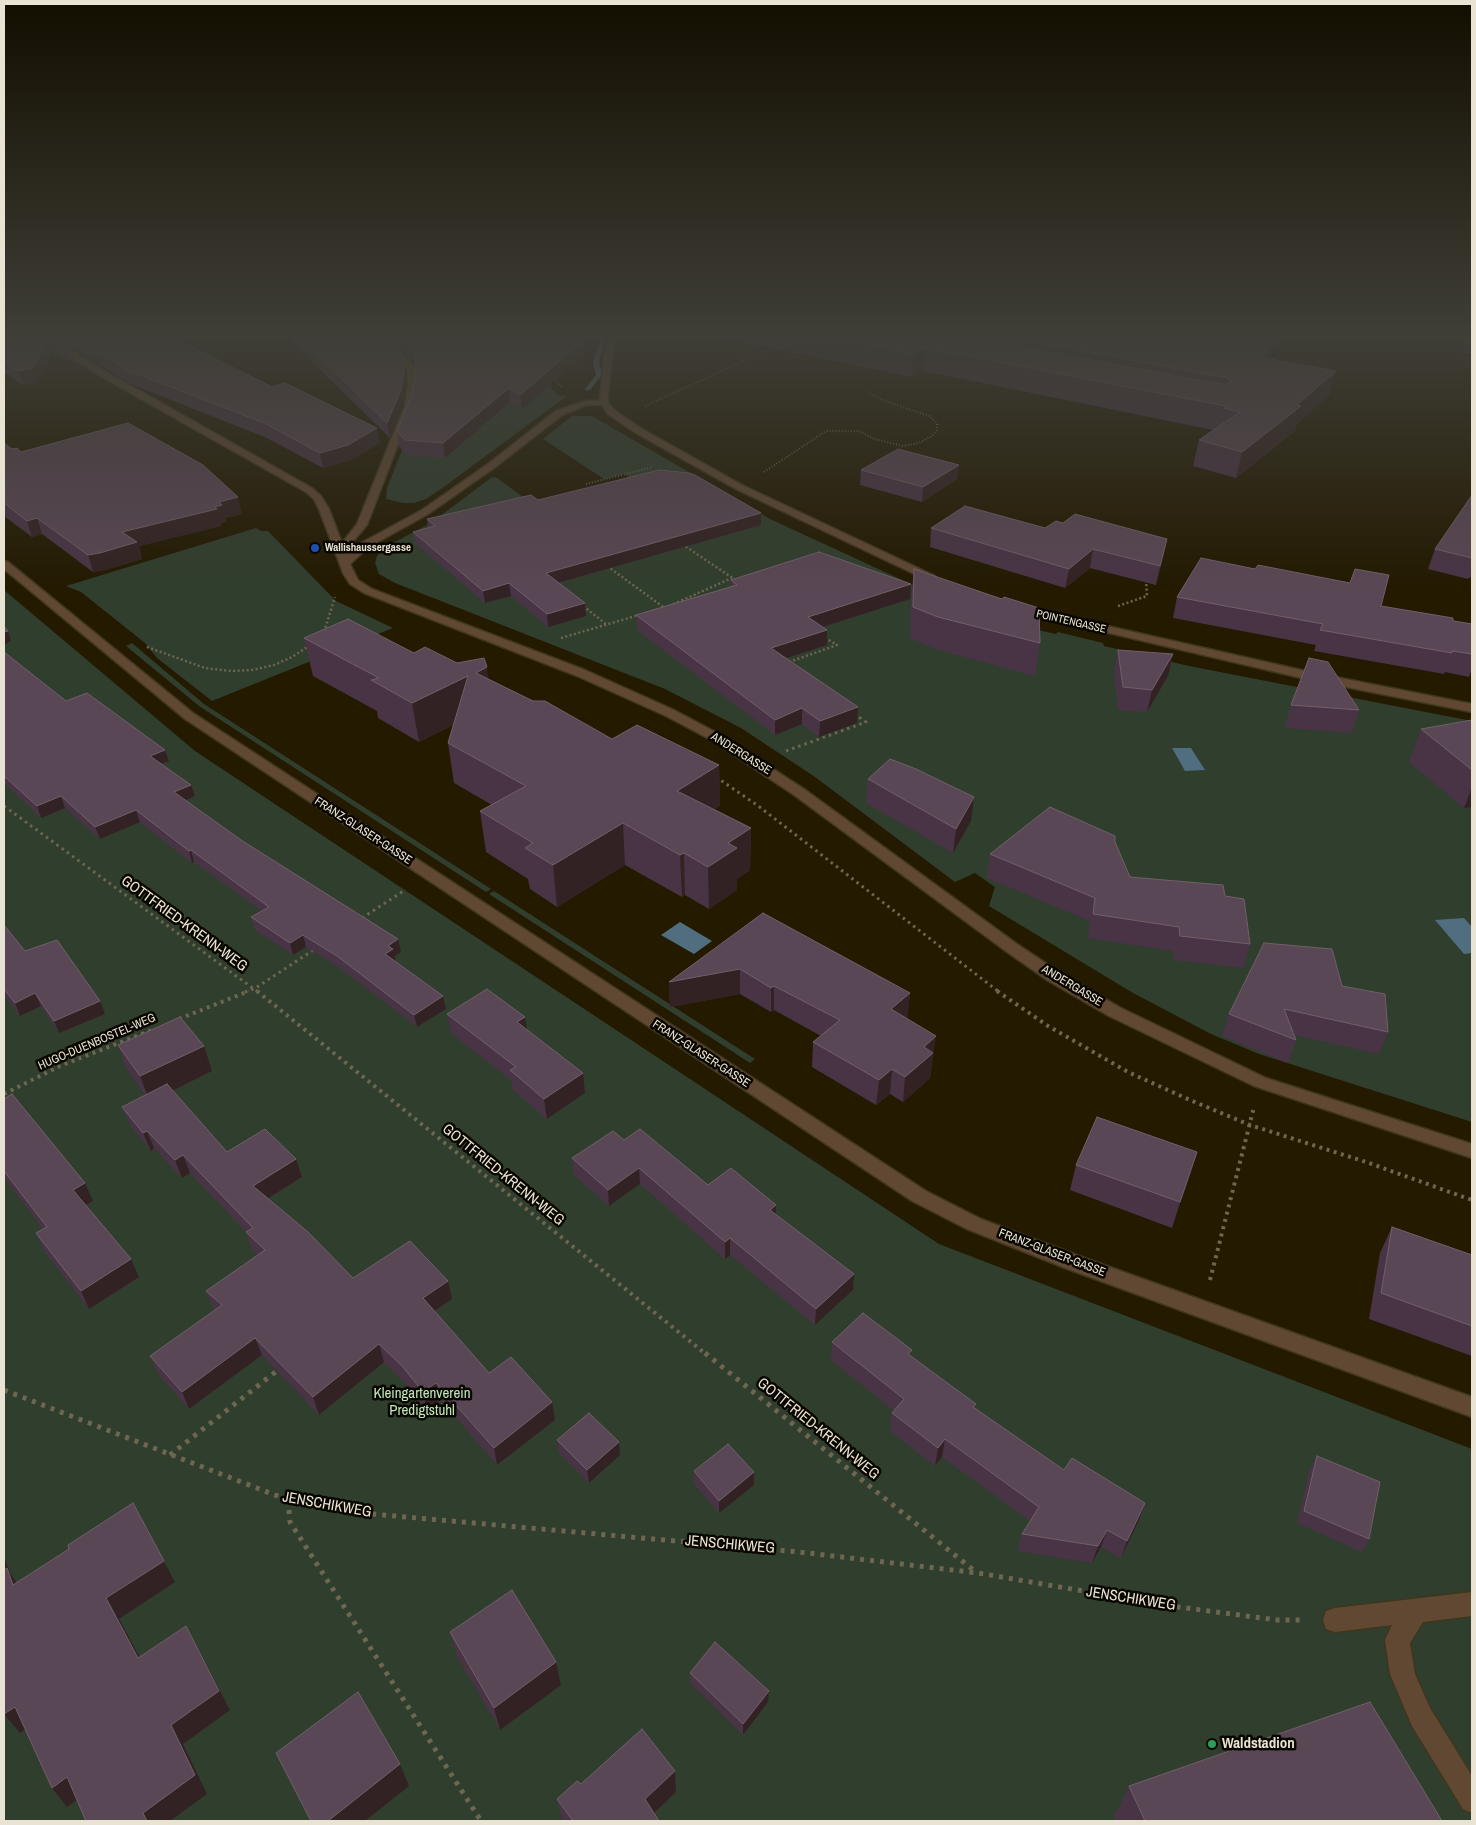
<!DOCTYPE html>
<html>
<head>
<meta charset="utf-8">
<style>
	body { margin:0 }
	#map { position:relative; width:1476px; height:1825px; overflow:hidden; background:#231a00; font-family:"Archivo Narrow",sans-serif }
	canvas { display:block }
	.frame { position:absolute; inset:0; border:5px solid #e9e3d3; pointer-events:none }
</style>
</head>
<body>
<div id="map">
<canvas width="1476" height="1825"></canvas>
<div class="frame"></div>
</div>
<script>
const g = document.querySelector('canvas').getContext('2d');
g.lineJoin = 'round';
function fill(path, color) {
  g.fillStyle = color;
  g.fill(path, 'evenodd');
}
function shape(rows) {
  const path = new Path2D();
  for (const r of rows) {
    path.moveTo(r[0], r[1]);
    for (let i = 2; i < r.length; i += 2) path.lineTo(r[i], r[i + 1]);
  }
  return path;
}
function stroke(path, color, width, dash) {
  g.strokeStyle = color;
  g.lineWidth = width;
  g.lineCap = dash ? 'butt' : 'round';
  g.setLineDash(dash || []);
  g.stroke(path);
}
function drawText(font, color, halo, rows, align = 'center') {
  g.font = font + ' "Archivo Narrow",sans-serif';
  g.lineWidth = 5;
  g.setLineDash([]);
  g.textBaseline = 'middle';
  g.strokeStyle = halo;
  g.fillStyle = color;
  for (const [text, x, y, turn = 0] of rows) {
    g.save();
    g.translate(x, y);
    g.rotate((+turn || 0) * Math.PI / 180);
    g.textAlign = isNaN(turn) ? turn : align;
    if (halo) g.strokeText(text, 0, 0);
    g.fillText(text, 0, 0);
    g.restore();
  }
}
const green = shape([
	[547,382,557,395,567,396,441,489,426,499,414,503,403,503,386,499,387,488,421,402],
	[572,416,592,416,770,519,952,603,1015,625,1056,634,1058,632,1103,643,1104,646,1189,666,1472,721,1472,1122,1259,1054,1211,1034,1133,993,989,906,995,887,975,873,955,882,815,777,741,728,665,689,395,583,379,574,375,563,377,556,385,547,431,523,492,477,497,478,542,511,638,482,624,474,604,479,543,439],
	[256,528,261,531,268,531,336,601,393,628,212,701,157,658,145,643,81,592,66,586],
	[4,590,195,751,939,1244,1472,1449,1472,1821,4,1821],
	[132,643,204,704,491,889,486,892,199,706,126,646],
	[494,891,755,1059,750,1063,489,894]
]);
const water = shape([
	[1172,748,1191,748,1205,770,1185,771],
	[1464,918,1472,927,1472,953,1464,954,1435,920],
	[680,922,712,941,694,954,661,935]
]);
const stream = shape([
	[601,334,607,334,599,362,602,375,590,390,586,390,585,389,596,375,593,362,601,334]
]);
const pathFar4 = shape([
	[552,378,562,387],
	[645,406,774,347],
	[764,472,826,431,859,431,874,439,903,446,919,443,932,436,937,430,937,423,929,416,882,400,868,392],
	[586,484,653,467]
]);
const pathFar3 = shape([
	[682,544,737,581],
	[607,566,666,609],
	[583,606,606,624],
	[669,606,732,578],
	[1118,606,1147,596,1146,580],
	[324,632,335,597],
	[561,638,639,615],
	[147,647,205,668,231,671,252,670,274,665,292,657,309,646],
	[789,662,837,645,824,637]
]);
const pathFar2 = shape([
	[786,751,866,722,856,715],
	[716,777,757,805,999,992],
	[4,806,258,992],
	[362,918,405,890],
	[245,992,254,989,315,949]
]);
const pathFar1 = shape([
	[257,991,707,1355],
	[997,991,1048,1026,1128,1072,1190,1100,1250,1125,1366,1162,1472,1200],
	[179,1019,249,991],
	[4,1094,60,1066,152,1030],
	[1210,1280,1254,1107]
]);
const path = shape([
	[705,1353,977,1573],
	[4,1390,288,1500,350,1512,799,1552,978,1573,1171,1606,1277,1620,1304,1620],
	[170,1455,278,1370],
	[288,1500,290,1522,481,1821]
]);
const minor = shape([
	[36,334,45,334,108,373,312,488,321,496,329,509,342,543,357,524,405,405,408,385,407,368,378,334,386,334,415,368,416,385,413,405,367,525,350,545,351,552,361,543,422,510,488,464,556,411,585,401,600,401,604,356,611,334,619,334,612,356,608,395,608,403,614,410,642,429,742,485,935,576,936,578,935,580,927,580,736,489,636,433,608,414,602,405,586,405,562,415,494,468,428,514,369,547,350,564,358,580,372,589,585,670,674,710,721,735,804,789,1017,944,1059,972,1121,1008,1266,1078,1472,1144,1472,1158,1254,1086,1109,1016,1047,980,1007,952,794,795,713,741,666,716,577,676,364,593,350,584,343,573,319,509,314,499,306,492,102,377,36,334],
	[4,561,8,562,193,713,926,1191,981,1219,1079,1256,1472,1397,1472,1417,1065,1268,967,1229,912,1201,185,719,4,569,4,561],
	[1019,606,1310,672,1472,704,1472,712,1310,680,1015,611,1014,609,1019,606],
	[1472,1592,1472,1616,1423,1622,1410,1643,1415,1674,1430,1708,1472,1776,1472,1813,1463,1809,1412,1726,1390,1674,1385,1640,1392,1625,1335,1632,1326,1629,1323,1620,1326,1611,1335,1608,1472,1592]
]);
const wall = shape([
	[4,334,173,334,174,338,272,387,377,428,380,443,351,460,323,468,267,438,131,384,58,339,71,348,75,362,52,352,37,382,23,385,4,372],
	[284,334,385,334,405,369,406,385,403,404,390,438],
	[388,334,588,334,583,356,522,409,510,402,445,458,408,455,399,447,397,432,413,391,416,371,416,366],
	[704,334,1294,334,1271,354,1270,359,1329,395,1296,425,1295,431,1236,478,1193,466,1199,440,1213,430,924,371,912,377],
	[1462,334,1472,334,1472,354,1464,353],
	[4,443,12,449,242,514,225,518,226,522,221,523,221,526,139,546,142,559,105,570,93,572,42,534,32,537,4,516],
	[959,465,957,479,922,502,860,485,861,470],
	[1472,495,1472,578,1470,577,1468,579,1428,569,1435,549],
	[538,500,761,513,761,525,558,583,585,603,586,616,548,627,511,596,485,603,415,543,413,532,428,528,427,519],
	[1063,523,1167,539,1163,558,1156,585,1090,568,1065,588,930,547,931,528,1045,528],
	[914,569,1040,643,1035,676,935,649,910,638,911,599],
	[1255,569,1381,606,1472,624,1472,669,1469,677,1445,672,1444,674,1314,651,1316,645,1173,618,1177,597],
	[731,580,910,599,823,627,827,645,786,658,857,723,819,737,802,724,775,735,637,630,636,615,731,587],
	[304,638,414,653,488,679,612,739,719,765,720,806,714,809,751,828,750,870,737,879,737,890,709,909,685,895,682,897,625,865,557,907,530,889,528,879,486,852,480,811,492,805,454,783,448,743,453,725,419,742,378,718,377,711,313,676],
	[1118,650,1173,654,1168,676,1147,712,1118,710,1114,672],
	[4,652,66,701,165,750,169,761,162,764,191,785,195,796,186,801,241,840,398,939,401,952,395,956,396,961,443,996,446,1009,417,1027,340,968,306,947,293,955,255,930,251,917,262,911,194,862,192,863,140,822,100,839,65,808,41,818,4,783],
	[1291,705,1359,710,1352,733,1285,728],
	[1472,720,1472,807,1464,808,1409,762,1421,729],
	[868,779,974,797,971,821,953,853,866,803],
	[1115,842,1130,877,1225,896,1250,944,1243,968,1174,960,1173,951,1088,938,1090,921,987,878,990,854],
	[763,913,910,993,907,1019,933,1061,932,1062,930,1078,903,1102,890,1094,876,1105,812,1067,813,1042,821,1036,774,1010,771,1012,740,994,670,1007,669,982],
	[4,925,25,951,100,1001,105,1014,59,1033,41,1006,20,1016,4,995],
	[1342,986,1388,1032,1379,1054,1294,1035,1296,1040,1288,1063,1222,1036,1229,1014],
	[447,1014,527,1030,583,1073,585,1093,547,1119,513,1090,512,1081,451,1033],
	[118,1045,212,1071,172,1091,227,1152,296,1159,302,1177,268,1199,353,1278,452,1299,435,1311,489,1373,555,1420,497,1465,441,1400,427,1410,407,1385,384,1362,319,1415,262,1355,189,1409,158,1374,150,1356,215,1310,214,1309,206,1291,258,1255,252,1250,246,1232,190,1173,182,1178,154,1148,151,1151,130,1125,122,1107,145,1095,127,1070],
	[4,1099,85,1183,93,1201,86,1205,131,1259,139,1277,89,1309,44,1251,36,1233,43,1229,4,1177],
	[624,1140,708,1185,776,1215,853,1290,815,1325,730,1255,725,1259,640,1184,609,1206,574,1175,572,1158],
	[1197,1152,1172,1228,1070,1190,1076,1165],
	[1392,1227,1472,1255,1472,1356,1369,1319,1380,1253],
	[832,1342,911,1357,976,1404,975,1408,1064,1470,1145,1503,1139,1520,1121,1558,1101,1547,1092,1563,1017,1551,1022,1534,1030,1521,942,1457,935,1466,890,1431,892,1413,894,1411,831,1360],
	[557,1440,619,1442,620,1455,589,1483,559,1453],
	[1317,1456,1369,1539,1362,1552,1297,1523,1310,1468],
	[694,1471,754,1472,754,1485,719,1513,694,1484],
	[450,1632,556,1662,561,1685,500,1730,457,1656],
	[690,1673,769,1691,768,1702,743,1735,691,1684],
	[675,1771,676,1792,654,1814,659,1821,562,1821,562,1820,557,1799,581,1784],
	[1129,1786,1442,1821,1116,1821,1114,1817]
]);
const shadedWall = shape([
	[162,334,173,334,175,342],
	[584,334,588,334,583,356,522,409,520,395],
	[1273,334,1294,334,1271,354,1268,369,1254,381,1261,344],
	[48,339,52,352,37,382,23,385,18,371],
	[926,348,924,371,912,377,913,354],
	[403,355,405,369,406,385,403,404,390,438,387,423],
	[1336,371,1329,395,1296,425,1295,431,1236,478,1242,452,1297,405],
	[509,388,510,402,445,458,443,443],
	[377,428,380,443,351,460,323,468,320,453],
	[959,465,957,479,922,502,923,487],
	[238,497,242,514,225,518,226,522,221,523,221,526,139,546,142,559,105,570,93,572,88,555,122,532,215,507,219,502],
	[761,513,761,525,547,586,546,573],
	[37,518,42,534,32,537,27,521],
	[1167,539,1163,558,1156,585,1160,566],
	[1093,549,1090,568,1065,588,1069,569],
	[509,583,511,596,485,603,483,591],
	[911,584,910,599,807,632,808,617],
	[585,603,586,616,548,627,547,614],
	[827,630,827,645,771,663,771,648],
	[8,631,11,641,4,645,4,632],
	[1173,654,1168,676,1147,712,1152,690],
	[487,667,492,706,476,673],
	[468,676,474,715,419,742,412,703],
	[858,707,857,723,819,737,820,721],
	[802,708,802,724,775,735,775,720],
	[165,750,169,761,153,767,150,756],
	[719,765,720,806,679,832,677,791],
	[191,785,195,796,178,804,174,792],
	[1472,787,1472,807,1464,808],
	[61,796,65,808,41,818,37,806],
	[974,797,971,821,953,853,956,829],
	[136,810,140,822,100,839,95,827],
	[623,823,625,865,557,907,553,865],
	[751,828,750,870,737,879,737,890,709,909,708,867,728,843],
	[191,850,194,862,192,863,189,851],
	[684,853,685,895,682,897,680,855],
	[303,935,306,947,293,955,290,943],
	[398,939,401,952,395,956,396,961,385,954,388,946],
	[740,969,740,994,670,1007,669,982],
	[774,986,774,1010,771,1012,771,988],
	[35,993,41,1006,20,1016,15,1003],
	[910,993,908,1018,888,1034,891,1009],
	[443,996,446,1009,417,1027,414,1015],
	[100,1001,105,1014,59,1033,54,1021],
	[525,1017,528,1036,517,1022],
	[936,1036,930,1078,903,1102,905,1077,924,1047],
	[204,1046,212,1071,150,1102,140,1076],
	[892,1069,890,1094,876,1105,879,1080],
	[583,1073,585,1093,547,1119,544,1099],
	[147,1131,154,1148,151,1151,143,1133],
	[1197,1152,1189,1178,1172,1228,1180,1202],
	[183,1155,190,1173,182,1178,175,1160],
	[296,1159,302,1177,259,1204,253,1186],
	[639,1168,640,1184,609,1206,608,1190],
	[85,1183,93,1201,81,1208,73,1190],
	[776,1205,776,1222,770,1210],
	[730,1238,730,1255,725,1259,725,1242],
	[131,1259,139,1277,89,1309,81,1291],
	[854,1274,853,1290,815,1325,816,1309],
	[448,1281,452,1299,427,1316,423,1298],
	[255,1338,262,1355,189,1409,182,1392],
	[379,1344,384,1362,319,1415,313,1397],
	[436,1383,441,1400,427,1410,423,1392],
	[552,1402,555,1420,497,1465,494,1448],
	[945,1439,942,1457,935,1466,938,1448],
	[619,1442,620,1455,589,1483,587,1470],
	[754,1472,754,1485,719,1513,719,1501],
	[133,1503,175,1582,119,1619,151,1678,138,1658,106,1598],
	[1145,1503,1139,1520,1121,1558,1127,1541],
	[1107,1530,1101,1547,1092,1563,1098,1546],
	[4,1557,10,1573,21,1589,28,1606,4,1570],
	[186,1626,230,1710,183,1744,207,1794,170,1821,147,1821,143,1813,171,1725],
	[556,1662,561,1685,500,1730,494,1708],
	[769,1691,768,1702,743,1735,743,1724],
	[15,1707,30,1726,20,1733,4,1714],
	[400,1764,409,1786,365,1821,328,1821],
	[675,1771,676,1792,647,1820,645,1799],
	[67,1777,82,1796,67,1807,52,1788]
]);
const building = shape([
	[4,334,49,334,71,348,48,339,33,368,18,371,4,361,4,334],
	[67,334,166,334,272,387,285,383,377,428,348,445,320,453,264,423,127,370,67,334],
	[295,334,385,334,403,355,404,371,401,390,387,423,295,334],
	[397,334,584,334,582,342,520,395,509,388,443,443,405,440,397,432,413,391,416,371,415,354,397,334],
	[815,334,949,334,1226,385,1232,381,1227,378,992,334,1273,334,1261,344,1273,346,1259,357,1336,371,1297,405,1301,406,1242,452,1199,440,1240,412,1224,408,1226,406,926,348,913,354,815,334],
	[1467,334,1472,334,1472,343,1468,342,1467,334],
	[128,423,203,465,238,497,219,502,222,505,215,507,217,509,122,532,137,542,100,553,88,555,37,518,27,521,4,503,4,443,12,449,17,448,21,452,128,423],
	[898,449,959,465,923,487,861,470,898,449],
	[659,470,689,473,695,475,761,513,546,573,585,603,547,614,509,583,483,591,413,532,435,526,427,519,531,495,538,500,659,470],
	[1472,495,1472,558,1435,549,1472,495],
	[965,506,1045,528,1056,521,1063,523,1075,514,1167,539,1160,566,1093,549,1069,569,931,528,965,506],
	[819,552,911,584,808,617,827,630,771,648,858,707,820,721,802,708,775,720,636,615,737,585,731,580,819,552],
	[1201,558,1255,569,1258,565,1350,583,1355,569,1389,575,1381,606,1453,618,1453,621,1472,624,1472,654,1452,651,1452,653,1320,630,1323,624,1177,597,1201,558],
	[914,569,990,595,1002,599,1004,597,1039,608,1040,643,938,617,913,607,914,569],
	[348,619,414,653,425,647,457,663,484,658,487,667,476,673,533,701,545,701,612,739,637,725,719,765,677,791,751,828,728,843,737,848,708,867,684,853,680,855,623,823,553,865,525,848,533,843,480,811,526,786,448,743,468,676,412,703,371,680,379,678,304,638,348,619],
	[4,626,8,631,4,632,4,626],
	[1118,650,1173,654,1152,690,1123,687,1118,650],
	[4,652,66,701,87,693,165,750,150,756,191,785,174,792,241,840,398,939,388,946,393,949,385,954,443,996,414,1015,337,956,303,935,290,943,251,917,269,907,191,850,189,851,136,810,95,827,61,796,37,806,4,776,4,652],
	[1309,658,1328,662,1359,710,1291,705,1309,658],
	[1472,720,1472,770,1421,729,1472,720],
	[890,759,916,769,974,797,956,829,868,779,890,759],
	[1050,807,1115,836,1115,842,1130,877,1223,885,1225,896,1244,899,1250,944,1180,936,1179,927,1093,914,1095,898,990,854,1050,807],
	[763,913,910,993,891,1009,936,1036,924,1047,933,1053,905,1077,892,1069,879,1080,813,1042,840,1020,774,986,771,988,740,969,669,982,763,913],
	[4,925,25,951,57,940,100,1001,54,1021,35,993,15,1003,4,989,4,925],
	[1264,943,1332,949,1342,986,1385,994,1388,1032,1284,1009,1296,1040,1229,1014,1264,943],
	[487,989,525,1017,517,1022,583,1073,544,1099,510,1070,516,1067,447,1014,487,989],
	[180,1017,204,1046,140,1076,118,1045,180,1017],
	[167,1084,227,1152,265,1129,296,1159,253,1186,308,1232,353,1278,410,1241,448,1281,423,1298,489,1373,511,1357,552,1402,494,1448,436,1383,423,1392,403,1367,379,1344,313,1397,255,1338,182,1392,150,1356,222,1305,206,1291,265,1250,246,1232,253,1228,183,1155,175,1160,147,1131,143,1133,122,1107,167,1084],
	[12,1094,85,1183,73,1190,131,1259,81,1291,36,1233,47,1227,4,1171,4,1099,12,1094],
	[1097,1117,1197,1152,1180,1202,1076,1165,1097,1117],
	[640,1129,708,1185,731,1168,776,1205,770,1210,854,1274,816,1309,730,1238,725,1242,639,1168,608,1190,572,1158,613,1131,624,1140,640,1129],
	[1392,1227,1472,1255,1472,1326,1381,1293,1392,1227],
	[863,1313,912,1350,908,1354,976,1404,973,1407,1064,1470,1072,1458,1145,1503,1127,1541,1107,1530,1098,1546,1022,1534,1039,1507,945,1439,938,1448,892,1413,904,1399,832,1342,863,1313],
	[589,1413,619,1442,587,1470,557,1440,589,1413],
	[728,1444,754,1472,719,1501,694,1471,728,1444],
	[1317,1456,1380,1482,1369,1539,1304,1511,1317,1456],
	[133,1503,164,1561,106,1598,138,1658,186,1626,219,1691,171,1725,195,1775,143,1813,147,1821,86,1821,67,1777,52,1788,15,1707,4,1714,4,1570,7,1568,13,1585,69,1549,68,1545,133,1503],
	[512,1590,556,1662,494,1708,450,1632,512,1590],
	[715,1642,769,1691,743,1724,690,1673,715,1642],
	[358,1692,400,1764,328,1821,311,1821,276,1753,358,1692],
	[1370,1702,1442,1821,1145,1821,1129,1786,1370,1702],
	[642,1729,675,1771,645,1799,659,1821,573,1821,557,1799,577,1781,581,1784,642,1729]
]);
const markers = [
	[315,548,5,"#1a4fb4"],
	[1212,1744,5,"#2e9e5b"]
];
const farPoinames = [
	["Wallishaussergasse",325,548]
];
const farStreetnames = [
	["POINTENGASSE",1071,622,13]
];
const streetNames = [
	["ANDERGASSE",741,754,32],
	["FRANZ-GLASER-GASSE",363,831,33],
	["ANDERGASSE",1072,986,31],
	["HUGO-DUENBOSTEL-WEG",97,1042,-23],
	["FRANZ-GLASER-GASSE",701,1054,33],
	["FRANZ-GLASER-GASSE",1052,1253,21]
];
const nearStreetnames = [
	["GOTTFRIED-KRENN-WEG",184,924,36],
	["GOTTFRIED-KRENN-WEG",503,1175,39],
	["GOTTFRIED-KRENN-WEG",818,1429,39],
	["JENSCHIKWEG",327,1505,10],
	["JENSCHIKWEG",730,1545,5],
	["JENSCHIKWEG",1131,1599,9]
];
const nearParknames = [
	["Kleingartenverein",422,1394],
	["Predigtstuhl",422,1411]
];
const nearPoinames = [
	["Waldstadion",1222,1744]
];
fill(green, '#303e2d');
fill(water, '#506e80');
fill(stream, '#506e80');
stroke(minor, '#3f361e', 3);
stroke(pathFar4, '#6e6650', 2, [1, 2]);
stroke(pathFar3, '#6e6650', 2.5, [2, 2.5]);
stroke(pathFar2, '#6e6650', 3, [2.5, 4]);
stroke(pathFar1, '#6e6650', 4, [3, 4.5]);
stroke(path, '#6e6650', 5, [4, 6]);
fill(minor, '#614832');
fill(wall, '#493446');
fill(shadedWall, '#332223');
fill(building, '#5a4755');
stroke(building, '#715f69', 1);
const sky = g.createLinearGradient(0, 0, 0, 589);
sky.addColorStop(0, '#130e00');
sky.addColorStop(0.57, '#3f3e37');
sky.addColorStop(1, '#3f3e3700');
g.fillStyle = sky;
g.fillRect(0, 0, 1476, 589);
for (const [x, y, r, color] of markers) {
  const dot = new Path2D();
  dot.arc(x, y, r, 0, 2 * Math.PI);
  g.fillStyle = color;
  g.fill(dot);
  stroke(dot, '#090600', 2);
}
drawText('bold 11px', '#e9e3d3', '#090600', farPoinames, 'left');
drawText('11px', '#e9e3d3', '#090600', farStreetnames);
drawText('12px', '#e9e3d3', '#090600', streetNames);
drawText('15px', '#e9e3d3', '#090600', nearStreetnames);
drawText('15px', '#bfe7b8', '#090600', nearParknames);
drawText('bold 15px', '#e9e3d3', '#090600', nearPoinames, 'left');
</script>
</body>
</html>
